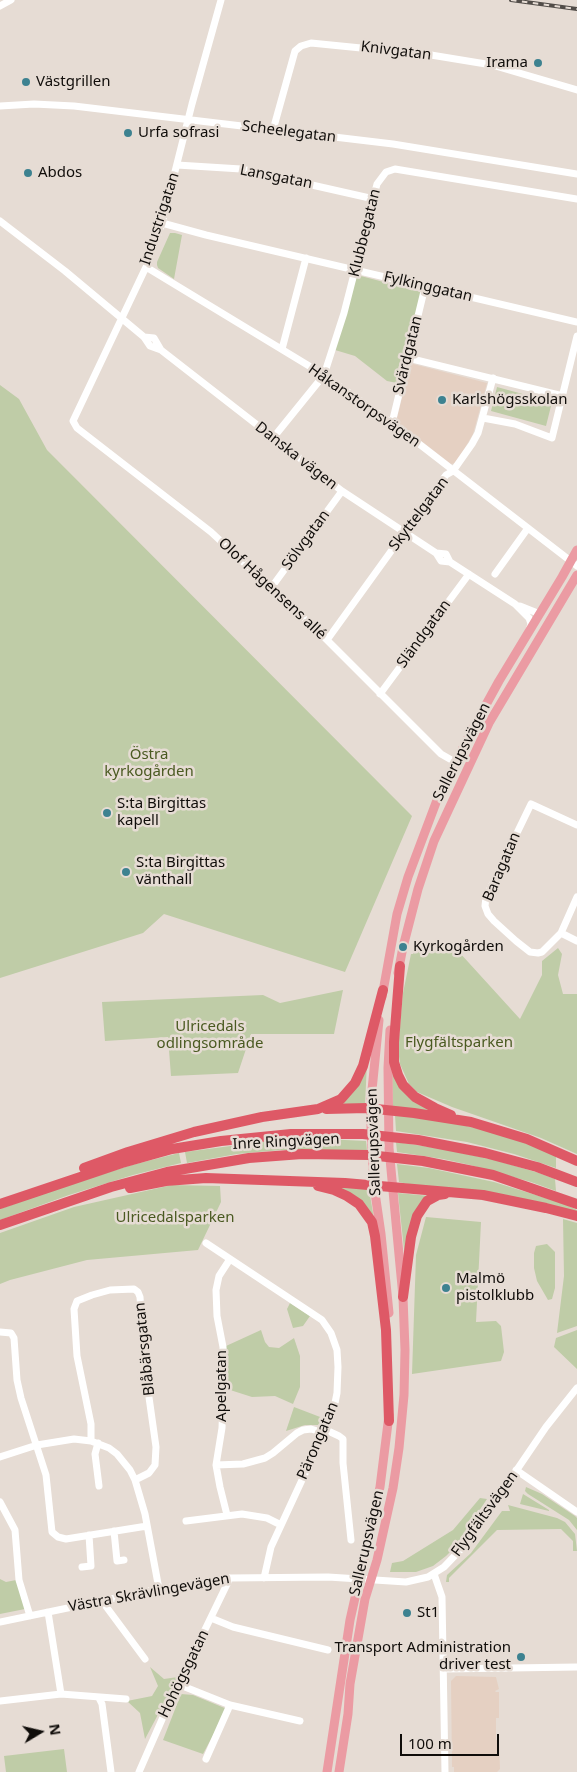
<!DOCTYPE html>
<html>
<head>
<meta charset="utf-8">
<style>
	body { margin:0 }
	#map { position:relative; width:577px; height:1772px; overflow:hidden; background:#e6dcd4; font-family:"Noto Sans",sans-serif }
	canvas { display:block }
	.north { position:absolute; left:15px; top:1707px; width:50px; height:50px; -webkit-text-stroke:4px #e6dcd4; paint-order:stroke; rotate:81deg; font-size:14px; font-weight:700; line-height:20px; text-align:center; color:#100d0a }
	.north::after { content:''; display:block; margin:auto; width:18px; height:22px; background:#100d0a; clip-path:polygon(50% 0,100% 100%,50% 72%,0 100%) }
	.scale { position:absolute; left:400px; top:1734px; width:99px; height:22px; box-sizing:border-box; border:2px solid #100d0a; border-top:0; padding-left:6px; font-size:15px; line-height:18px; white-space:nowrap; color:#100d0a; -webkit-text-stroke:4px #e6dcd4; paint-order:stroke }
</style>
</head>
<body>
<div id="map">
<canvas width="577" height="1772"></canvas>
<div class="north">N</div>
<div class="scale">100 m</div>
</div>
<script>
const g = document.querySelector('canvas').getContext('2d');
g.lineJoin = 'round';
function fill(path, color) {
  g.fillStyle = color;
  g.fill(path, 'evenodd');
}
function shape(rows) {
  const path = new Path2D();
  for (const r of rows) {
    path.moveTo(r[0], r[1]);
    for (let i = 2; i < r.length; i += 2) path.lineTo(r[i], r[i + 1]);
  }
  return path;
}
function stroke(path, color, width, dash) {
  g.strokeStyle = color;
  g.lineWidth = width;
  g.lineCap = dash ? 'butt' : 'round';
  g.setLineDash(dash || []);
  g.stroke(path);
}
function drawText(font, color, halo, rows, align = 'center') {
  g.font = font + ' "Noto Sans",sans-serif';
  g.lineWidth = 5;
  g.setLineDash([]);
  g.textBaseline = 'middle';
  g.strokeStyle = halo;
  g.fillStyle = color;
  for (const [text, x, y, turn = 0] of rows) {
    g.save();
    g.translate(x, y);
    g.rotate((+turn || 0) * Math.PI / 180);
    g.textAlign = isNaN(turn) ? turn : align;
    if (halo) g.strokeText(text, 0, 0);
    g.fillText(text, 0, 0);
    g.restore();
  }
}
const education = shape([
	[413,364,487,383,473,434,456,463,451,464,398,423,397,418,410,365],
	[456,1676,496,1677,499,1689,495,1691,496,1692,499,1692,499,1718,496,1718,496,1740,499,1740,500,1769,497,1772,454,1772,454,1767,452,1767,451,1681]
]);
const green = shape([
	[170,233,175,233,182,235,174,279,158,268,157,265,157,262],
	[357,275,422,292,397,383,387,381,355,356,335,350],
	[0,385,19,399,47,450,412,816,345,972,164,914,143,933,0,978],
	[497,387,552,402,546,426,491,411],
	[446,942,459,952,520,1019,542,975,542,961,558,948,562,954,558,975,563,994,577,994,577,1154,541,1138,452,1107,417,1092,409,1084,400,1064,398,1049,403,993,411,954,413,954,414,950,442,945],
	[343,990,334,1034,251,1034,238,1073,171,1076,168,1037,105,1041,102,1002,263,995,280,1003],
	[367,1062,365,1105,338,1105],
	[392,1064,395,1075,436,1113,393,1108],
	[395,1115,439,1120,499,1133,556,1154,556,1168,514,1154,467,1142,396,1131],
	[324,1139,366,1141,367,1151,281,1150,237,1154,187,1163,185,1152,276,1140],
	[396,1142,443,1149,495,1160,539,1173,555,1179,556,1191,531,1182,470,1165,443,1159,397,1152],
	[179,1153,181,1163,133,1175,69,1195,0,1220,0,1209,67,1185,132,1165],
	[397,1164,429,1168,494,1182,565,1204,577,1210,577,1213,403,1183,399,1182],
	[172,1185,220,1186,221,1202,198,1250,87,1260,10,1280,0,1284,0,1233,74,1207],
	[335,1187,369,1189,374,1219],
	[398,1193,430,1196,405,1259],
	[426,1217,481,1222,476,1322,496,1321,501,1326,504,1352,501,1361,412,1374,416,1255],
	[563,1219,577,1223,577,1326,557,1333,564,1276],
	[547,1244,555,1252,555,1288,552,1299,548,1300,537,1281,534,1268,534,1253,536,1246],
	[290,1303,310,1316,303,1326,293,1328,287,1309],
	[261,1330,265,1342,269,1347,279,1348,294,1338,300,1356,300,1387,293,1404,275,1396,252,1397,227,1389,226,1346],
	[577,1330,577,1369,554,1347,556,1338],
	[294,1407,328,1420,321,1425,305,1425,286,1431],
	[526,1487,542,1494,575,1516,577,1518,577,1530,569,1520,528,1494,525,1491],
	[523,1494,549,1510,549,1511,520,1504],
	[480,1498,487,1499,455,1547,446,1556,433,1566,416,1572,390,1572,392,1563,403,1561,453,1530],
	[508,1505,557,1518,565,1522,575,1534,577,1551,573,1551,573,1541,561,1529,497,1530,449,1578,449,1582,446,1582,447,1575,471,1553,502,1511,510,1511],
	[0,1579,6,1582,16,1580,25,1609,0,1614],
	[150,1667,164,1679,178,1677,145,1739,140,1713,127,1701,152,1696,158,1686],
	[181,1694,193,1695,227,1709,203,1754,163,1740],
	[64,1749,67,1772,6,1772,4,1756]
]);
const minor = shape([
	[221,0,192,104,162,223,146,267,73,421,77,428,211,532,327,640,441,754,455,762],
	[0,6,11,0],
	[0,106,34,104,74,106,393,144,577,174],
	[273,130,295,51,301,46,311,43,431,55,492,65,577,90],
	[177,165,241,169,374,199],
	[0,221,65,271,144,337,150,346,161,350],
	[162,223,206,235,577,322],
	[146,267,324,375,392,423,577,566],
	[144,337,154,338,161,350,342,491,436,553,441,561,450,562],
	[282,349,306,258],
	[408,358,563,396],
	[483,418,515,424,552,438,577,336],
	[392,423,425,287],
	[273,438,324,375,344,313,377,184,386,172,395,169,401,170,577,199],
	[436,553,446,554,450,562,515,604,529,618,531,624,529,630],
	[495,574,528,528],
	[271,588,342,491],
	[520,606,540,614],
	[327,640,446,475,453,471,472,444,478,433,493,378],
	[380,694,469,574],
	[577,825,531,804,486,897,485,906,488,914,494,921,516,941,530,952,538,953,542,952,561,933,577,897],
	[561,933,577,941],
	[206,1243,322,1320,331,1333,337,1350,338,1367,337,1393,333,1413,271,1547,264,1578],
	[0,1332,11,1333,14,1338,17,1380,21,1398,46,1475,52,1532,58,1537,66,1539,147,1526],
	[326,1430,339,1436,343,1439,343,1463,351,1540],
	[91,1441,91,1424,77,1356,74,1309,77,1301,92,1295,110,1290,134,1289,138,1292,140,1297,146,1376,156,1447,155,1465,149,1473,135,1480],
	[98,1443,95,1454,99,1486],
	[0,1457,37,1445,74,1439,91,1441,109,1448,117,1454,130,1470,135,1480,145,1514,159,1589],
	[216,1465,243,1464,265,1458,273,1453,297,1433,303,1430,311,1429,324,1433],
	[516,1470,577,1512],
	[0,1502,15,1530,19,1580,30,1616],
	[227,1515,220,1487,216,1465,222,1428,224,1371,223,1347,217,1316,216,1290,219,1276,230,1259],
	[186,1521,242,1514,267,1518,281,1525],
	[114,1531,117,1561,124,1560],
	[82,1567,91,1566,89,1535],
	[434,1574,442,1597,445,1772],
	[102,1601,145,1659],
	[48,1612,61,1694],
	[211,1618,233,1627,328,1650],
	[0,1622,159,1589,230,1578,328,1577,406,1582,428,1577,444,1567,467,1543,546,1427,577,1388],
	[444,1669,577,1667],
	[180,1685,230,1705,300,1721],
	[99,1698,102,1704,111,1772],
	[0,1701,61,1694,126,1699],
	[206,1759,230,1705],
	[139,1772,167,1708,230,1578]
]);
const major = shape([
	[398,973,403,947,418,889,434,841,447,813,489,723,577,575],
	[382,997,397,914,408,877,437,800,471,732,499,681,562,577,577,550],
	[379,1020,371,1100,371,1131,374,1186,381,1234,389,1313],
	[327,1772,350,1620,380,1487,389,1415],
	[339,1772,348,1714,350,1684,365,1599,377,1560,393,1488,399,1448,404,1395,405,1350,403,1297,389,1148,388,1068,390,1030]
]);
const highway = shape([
	[400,966,394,1042,394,1062,398,1075,403,1085,415,1097,435,1108,451,1115],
	[326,1109,367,1108,414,1113,471,1122,527,1139,577,1161],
	[84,1168,128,1152,194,1132,262,1117,318,1109,341,1099,355,1083,363,1066,383,990],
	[318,1186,334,1190,347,1196,359,1204,372,1222,375,1236,386,1330,389,1421],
	[130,1188,166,1181,206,1178,345,1183,483,1195,546,1208,577,1216],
	[0,1204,122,1163,172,1149,221,1141,291,1134,363,1134,418,1140,485,1153,537,1167,577,1182],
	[0,1225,111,1187,167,1172,249,1158,302,1154,369,1155,423,1161,493,1175,577,1204],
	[403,1297,411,1237,417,1216,427,1201,438,1195,445,1194]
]);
const rail = shape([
	[511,0,577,9]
]);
const markers = [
	[538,63,5,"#3d8290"],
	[26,82,5,"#3d8290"],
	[128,133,5,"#3d8290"],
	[28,173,5,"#3d8290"],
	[442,400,5,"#3d8290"],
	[107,813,5,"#3d8290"],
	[126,872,5,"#3d8290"],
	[403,947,5,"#3d8290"],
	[446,1288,5,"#3d8290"],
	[407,1613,5,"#3d8290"],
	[521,1657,5,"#3d8290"]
];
const streetNames = [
	["Knivgatan",396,51,7],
	["Scheelegatan",289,132,7],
	["Lansgatan",276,177,11],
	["Industrigatan",160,219,-72],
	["Klubbegatan",365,233,-76],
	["Fylkinggatan",428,287,13],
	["Svärdgatan",408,355,-76],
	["Håkanstorpsvägen",364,406,35],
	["Danska vägen",296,456,38],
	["Skyttelgatan",419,514,-53],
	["Sölvgatan",306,540,-54],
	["Olof Hågensens allé",272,589,43],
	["Sländgatan",424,634,-54],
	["Sallerupsvägen",462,752,-63],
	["Baragatan",502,867,-67],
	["Inre Ringvägen",286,1142,-3],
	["Sallerupsvägen",374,1142,-92],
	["Blåbärsgatan",145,1349,-96],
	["Apelgatan",222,1386,-90],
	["Pärongatan",318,1441,-67],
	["Flygfältsvägen",485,1514,-54],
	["Sallerupsvägen",367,1543,-77],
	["Västra Skrävlingevägen",149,1593,-10],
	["Hohögsgatan",184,1674,-64]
];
const poiNames = [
	["Irama",528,63,"right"],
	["Västgrillen",36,82],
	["Urfa sofrasi",138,133],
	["Abdos",38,173],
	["Karlshögsskolan",452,400],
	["S:ta Birgittas",117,804],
	["kapell",117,821],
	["S:ta Birgittas",136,863],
	["vänthall",136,880],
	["Kyrkogården",413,947],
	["Malmö",456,1279],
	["pistolklubb",456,1296],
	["St1",417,1613],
	["Transport Administration",511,1648,"right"],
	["driver test",511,1665,"right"]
];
const parkNames = [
	["Östra",149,755],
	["kyrkogården",149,772],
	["Ulricedals",210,1027],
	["odlingsområde",210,1044],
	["Flygfältsparken",459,1043],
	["Ulricedalsparken",175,1218]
];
fill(education, '#e5d0c2');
fill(green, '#bfcca7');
stroke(minor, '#fff', 7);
stroke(major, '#eb9ba3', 9);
stroke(highway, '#de5966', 10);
stroke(rail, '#514c48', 4);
stroke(rail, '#e6dcd4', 2, [5.5]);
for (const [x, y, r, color] of markers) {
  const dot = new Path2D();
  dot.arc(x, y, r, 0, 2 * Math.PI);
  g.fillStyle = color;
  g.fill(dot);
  stroke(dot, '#e6dcd4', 2);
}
drawText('15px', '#100d0a', '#e6dcd4', streetNames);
drawText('15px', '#100d0a', '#e6dcd4', poiNames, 'left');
drawText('15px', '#4a5a21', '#e6dcd4', parkNames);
</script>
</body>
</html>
